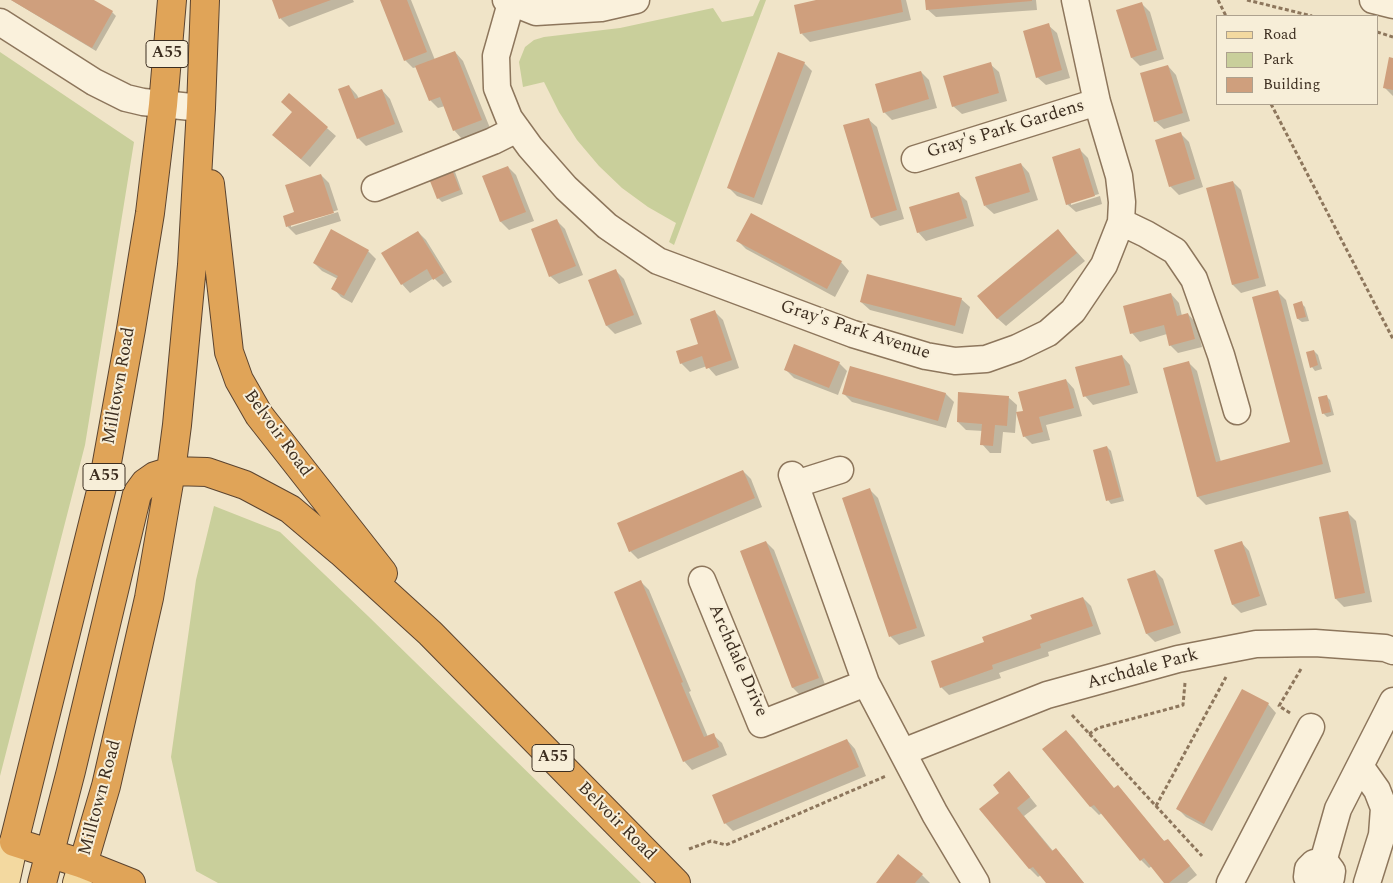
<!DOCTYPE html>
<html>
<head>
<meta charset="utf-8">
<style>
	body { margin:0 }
	#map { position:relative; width:1393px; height:883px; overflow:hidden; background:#f0e4c8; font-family:Spectral,serif }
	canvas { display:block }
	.legend { position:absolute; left:1216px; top:15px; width:162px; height:90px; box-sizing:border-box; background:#f7eed8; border:1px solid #ada18e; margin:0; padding:6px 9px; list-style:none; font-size:15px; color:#3d2e20 }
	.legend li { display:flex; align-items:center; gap:10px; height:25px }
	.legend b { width:25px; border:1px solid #ada18e }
</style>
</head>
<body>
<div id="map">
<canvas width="1393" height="883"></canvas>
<ul class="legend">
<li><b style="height:6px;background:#f3d9a0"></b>Road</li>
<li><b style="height:14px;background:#c9cf9b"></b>Park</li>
<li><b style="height:14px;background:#cf9f7d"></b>Building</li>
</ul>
</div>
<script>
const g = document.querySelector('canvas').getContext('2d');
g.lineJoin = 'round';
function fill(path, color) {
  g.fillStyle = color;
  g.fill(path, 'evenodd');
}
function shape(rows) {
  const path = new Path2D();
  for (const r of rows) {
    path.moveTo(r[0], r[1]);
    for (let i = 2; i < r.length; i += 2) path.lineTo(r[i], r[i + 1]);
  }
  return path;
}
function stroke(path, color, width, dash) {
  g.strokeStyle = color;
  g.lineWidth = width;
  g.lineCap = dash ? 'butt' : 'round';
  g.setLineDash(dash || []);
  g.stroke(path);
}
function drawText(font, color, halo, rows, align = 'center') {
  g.font = font + ' Spectral,serif';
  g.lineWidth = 4;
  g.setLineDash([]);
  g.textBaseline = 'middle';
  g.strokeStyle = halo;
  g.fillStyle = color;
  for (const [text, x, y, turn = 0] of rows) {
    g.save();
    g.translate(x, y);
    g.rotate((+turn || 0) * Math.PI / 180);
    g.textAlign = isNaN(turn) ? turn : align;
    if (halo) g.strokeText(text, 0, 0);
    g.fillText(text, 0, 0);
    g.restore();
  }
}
const green = shape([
	[760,0,766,0,674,245,669,242,676,223,648,207,622,188,599,166,577,140,559,112,544,82,523,87,519,62,525,47,534,40,544,37,620,28,713,8,722,22,753,16],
	[0,52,134,142,85,445,0,776],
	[214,506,280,532,368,616,641,883,218,883,196,871,171,757,196,580]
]);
const shadow = shape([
	[11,0,92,0,112,12,116,16,96,51],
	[274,0,353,0,354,2,289,27,281,19],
	[382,0,411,0,435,60,455,52,463,61,490,128,462,139,454,130,445,106,438,108,430,100,417,67,413,68,405,60],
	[821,0,906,0,911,20,810,42,802,34],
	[927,0,1036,0,1037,10,936,17,927,9],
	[1142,4,1150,12,1164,59,1140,66,1132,58],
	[1048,25,1057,33,1070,78,1046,85,1037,77],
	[1393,60,1393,96,1384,87],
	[804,63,812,71,762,205,737,196,729,188],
	[990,64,999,72,1007,101,962,114,953,106],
	[1168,66,1176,75,1190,121,1164,129,1155,121],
	[921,72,929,80,937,108,892,120,884,112],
	[349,86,357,95,359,99,382,90,390,99,403,132,366,146,358,138],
	[289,95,336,136,310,167,282,143,293,112],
	[868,119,877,127,904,219,880,226,872,218],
	[1181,134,1189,142,1203,187,1179,195,1170,186],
	[1080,150,1088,158,1099,194,1071,202,1071,205,1100,196,1102,204,1076,212,1067,204],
	[1021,164,1029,173,1038,200,994,214,985,206],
	[508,167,516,175,534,221,509,230,501,222,483,177],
	[451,168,455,172,463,194,442,202,438,198],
	[321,175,329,183,338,210,291,225,291,227,338,212,341,221,296,235,288,227,284,216,295,213],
	[1233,182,1241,190,1266,286,1241,293,1233,285,1208,189],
	[958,193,967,201,974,226,926,241,918,232],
	[557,221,565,229,583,275,559,284,550,276],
	[1058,231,1085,261,1006,326,997,318],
	[418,232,426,240,452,282,443,287,434,278,410,293,402,284],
	[738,241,841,262,849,271,835,297,746,249],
	[368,251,376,259,352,303,341,297,333,288,338,279,322,271,314,263],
	[616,271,624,279,642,324,615,334,607,326,590,281],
	[1277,291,1286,300,1331,472,1206,505,1198,497,1189,363,1197,371,1221,462,1292,443],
	[1171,294,1179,303,1182,316,1188,314,1196,323,1202,347,1178,353,1170,345,1167,334,1140,342,1132,333],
	[961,299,970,307,963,334,870,310,861,302],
	[1301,303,1305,307,1309,321,1302,322,1298,319],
	[715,312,723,320,739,368,716,376,707,366,690,372,681,363,699,345],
	[1314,351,1318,355,1322,369,1315,371,1312,367],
	[1122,356,1130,365,1138,393,1093,405,1085,396],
	[839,363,847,371,838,395,794,378,786,370],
	[1066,380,1074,389,1082,416,1046,425,1050,440,1032,444,1024,436,1024,412],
	[843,393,946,394,954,402,946,428,852,402],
	[1326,396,1330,400,1334,415,1327,417,1323,413],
	[1008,397,1017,405,1015,433,1003,432,1001,453,990,453,982,444,983,431,966,430,958,422],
	[1107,447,1111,451,1124,501,1111,504,1108,500],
	[743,471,751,479,762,507,638,559,630,551],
	[870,490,878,498,925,636,899,645,891,637,844,499],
	[1348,513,1356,521,1372,602,1344,607,1336,599],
	[766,542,774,550,826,687,801,696,793,688,742,551],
	[1241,542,1249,551,1267,605,1241,613,1233,605,1215,551],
	[1155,571,1163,579,1181,633,1155,642,1147,634,1129,580],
	[641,582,649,590,691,691,689,692,708,737,713,735,722,743,727,755,692,770,684,761],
	[1083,598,1091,606,1101,634,1048,652,1049,656,999,673,1001,678,949,695,941,687,986,643],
	[1268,704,1276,713,1212,831,1186,817,1178,809],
	[1066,731,1074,739,1114,789,1165,842,1176,849,1197,875,1187,883,1166,883,1152,866,1149,868,1141,860,1102,813,1099,815,1091,807,1044,749],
	[847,740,855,749,866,776,733,831,725,823],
	[1017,781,1037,806,1024,816,1053,851,1064,858,1084,883,1048,883,1041,875,1038,877,1030,869,981,809],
	[922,875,930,883,877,883]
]);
const building = shape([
	[11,0,94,0,113,11,92,48],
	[272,0,331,0,279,19],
	[380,0,407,0,427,52,404,61],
	[816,0,901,0,903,12,800,34,794,5],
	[925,0,1032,0,1032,1,926,10],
	[1142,2,1157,50,1131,58,1116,10],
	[1049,23,1062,70,1036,78,1023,31],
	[455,51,482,120,453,131,440,97,429,101,415,66],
	[778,52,805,62,754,198,727,188],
	[1389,57,1393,58,1393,90,1383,88],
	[991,62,999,93,952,107,943,76],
	[1168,65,1183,113,1154,122,1140,73],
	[921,71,929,99,883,113,875,84],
	[349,85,355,99,382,89,395,124,357,139,338,89],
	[289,93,328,127,301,159,272,135,292,112,281,102],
	[869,118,897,210,871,218,843,125],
	[1181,132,1195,179,1169,187,1155,140],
	[1080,148,1095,196,1066,205,1052,157],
	[1021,163,1030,192,984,206,975,177],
	[508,166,526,212,500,222,482,176],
	[451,167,460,190,437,199,428,176],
	[321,174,334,213,286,227,283,216,294,212,285,185],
	[1233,181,1259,278,1232,285,1206,188],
	[959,192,967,218,917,233,909,207],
	[751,213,842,261,827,289,736,241],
	[557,219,576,266,549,277,531,229],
	[331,229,369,250,344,296,331,289,338,276,313,263],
	[1058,229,1077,253,997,319,977,296],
	[418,231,444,273,433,280,427,269,401,285,381,253],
	[616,269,634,315,606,326,588,280],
	[867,274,962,298,955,326,860,302],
	[1278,290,1323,464,1197,497,1163,368,1189,361,1216,462,1290,442,1252,297],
	[1171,293,1177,316,1188,313,1195,339,1169,346,1164,325,1130,334,1123,306],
	[1302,301,1306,317,1297,319,1293,304],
	[715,310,732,360,706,369,702,356,680,364,676,351,698,344,690,319],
	[794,344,840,362,829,388,784,370],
	[1314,350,1318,365,1310,368,1306,352],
	[1122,355,1130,385,1083,397,1075,367],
	[850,366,946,393,938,421,842,394],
	[1066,379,1074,408,1039,417,1043,432,1023,437,1016,412,1023,411,1018,392],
	[958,392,1009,396,1007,426,995,425,993,446,980,445,982,424,957,422],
	[1327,395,1331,412,1322,414,1318,397],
	[1107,446,1121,497,1106,501,1093,450],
	[743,470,755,498,629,552,617,523],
	[870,488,917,628,889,637,842,498],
	[1348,511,1365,593,1335,599,1319,517],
	[766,541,819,678,792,688,740,551],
	[1242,541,1260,596,1232,605,1214,550],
	[1155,570,1174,625,1146,634,1127,579],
	[641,580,683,682,681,683,704,737,714,733,719,747,683,762,614,592],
	[1083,597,1093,626,1040,644,1041,648,992,665,993,669,940,688,931,661,984,642,982,637,1032,619,1030,615],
	[1242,689,1269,703,1204,824,1176,809],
	[1066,730,1114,788,1118,785,1164,841,1168,839,1190,866,1169,883,1164,883,1144,858,1140,861,1094,805,1090,807,1042,749],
	[847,739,859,767,724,824,712,795],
	[1009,771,1030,797,1017,808,1052,851,1056,848,1084,883,1046,883,1033,867,1029,869,979,809,999,793,993,785],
	[898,854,923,874,915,883,876,883]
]);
const path = shape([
	[1218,0,1226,16],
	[1247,0,1312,16],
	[1377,32,1393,37],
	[1271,104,1393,339],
	[1290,713,1279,706,1301,669],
	[1072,715,1202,856],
	[1089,734,1098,728,1183,705,1185,683],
	[1156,806,1226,677],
	[689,849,711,841,726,845,886,776]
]);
const minor = shape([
	[506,0,536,12,601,8,636,0],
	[1373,0,1393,5],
	[511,3,496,56,497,88,509,118,530,147,566,188,607,226,658,261,853,334,926,356,955,361,986,359,1017,348,1048,333,1073,311,1104,265,1121,222,1122,202,1119,176,1097,102,1075,0],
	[0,22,94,82,126,98,143,102,201,108],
	[915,159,1097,102],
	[375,188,493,141,517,129],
	[1121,222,1146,234,1175,251,1194,279,1221,355,1237,411],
	[792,475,866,683,935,814,976,883],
	[796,484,840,470],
	[702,580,761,724,866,683],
	[903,752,1047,695,1178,659,1256,644,1315,643,1385,648,1393,651],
	[1360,766,1377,790,1384,808,1382,835,1367,883],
	[1323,862,1338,809,1393,701],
	[1230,883,1311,727],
	[1311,883,1307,877,1308,869,1314,863,1318,862,1326,863,1332,871,1331,878,1328,883]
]);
const major = shape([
	[5,883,14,842],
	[77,883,83,864]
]);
const highway = shape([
	[210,184,229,352,239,380,259,415,383,573],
	[83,864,106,786,149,598,171,471,177,425,192,265,201,108,205,0],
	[42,883,71,771,137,494,145,483,155,476,171,471,207,472,245,485,290,509,341,552,430,633,676,883],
	[131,883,83,864,14,842,104,479,131,329,150,213,163,105,172,0]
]);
const shields = [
	[167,54,42],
	[104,477,42],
	[553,758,42]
];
const shieldNames = [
	["A55",167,54],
	["A55",104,477],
	["A55",553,758]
];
const streetNames = [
	["Gray's Park Gardens",1006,130,-17],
	["Gray's Park Avenue",855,331,18],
	["Milltown Road",120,386,-80],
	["Belvoir Road",277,434,54],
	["Archdale Drive",737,661,66],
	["Archdale Park",1143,670,-15],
	["Milltown Road",101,798,-75],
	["Belvoir Road",616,822,45]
];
fill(green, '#c9cf9b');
fill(shadow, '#0003');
fill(building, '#cf9f7d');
stroke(minor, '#8d765c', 29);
stroke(major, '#5b4430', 30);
stroke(highway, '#5b4430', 30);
stroke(path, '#8d765c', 3, [4, 2.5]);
stroke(minor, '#faf1dc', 26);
stroke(major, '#f3d9a0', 28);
stroke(highway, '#e0a458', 28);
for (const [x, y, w] of shields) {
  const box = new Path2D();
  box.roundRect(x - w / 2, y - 13.5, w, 27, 4);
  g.fillStyle = '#f7eed8';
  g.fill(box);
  stroke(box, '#3d2e20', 1);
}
drawText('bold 16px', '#3d2e20', null, shieldNames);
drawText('18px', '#3d2e20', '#f7eed8', streetNames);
</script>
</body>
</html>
